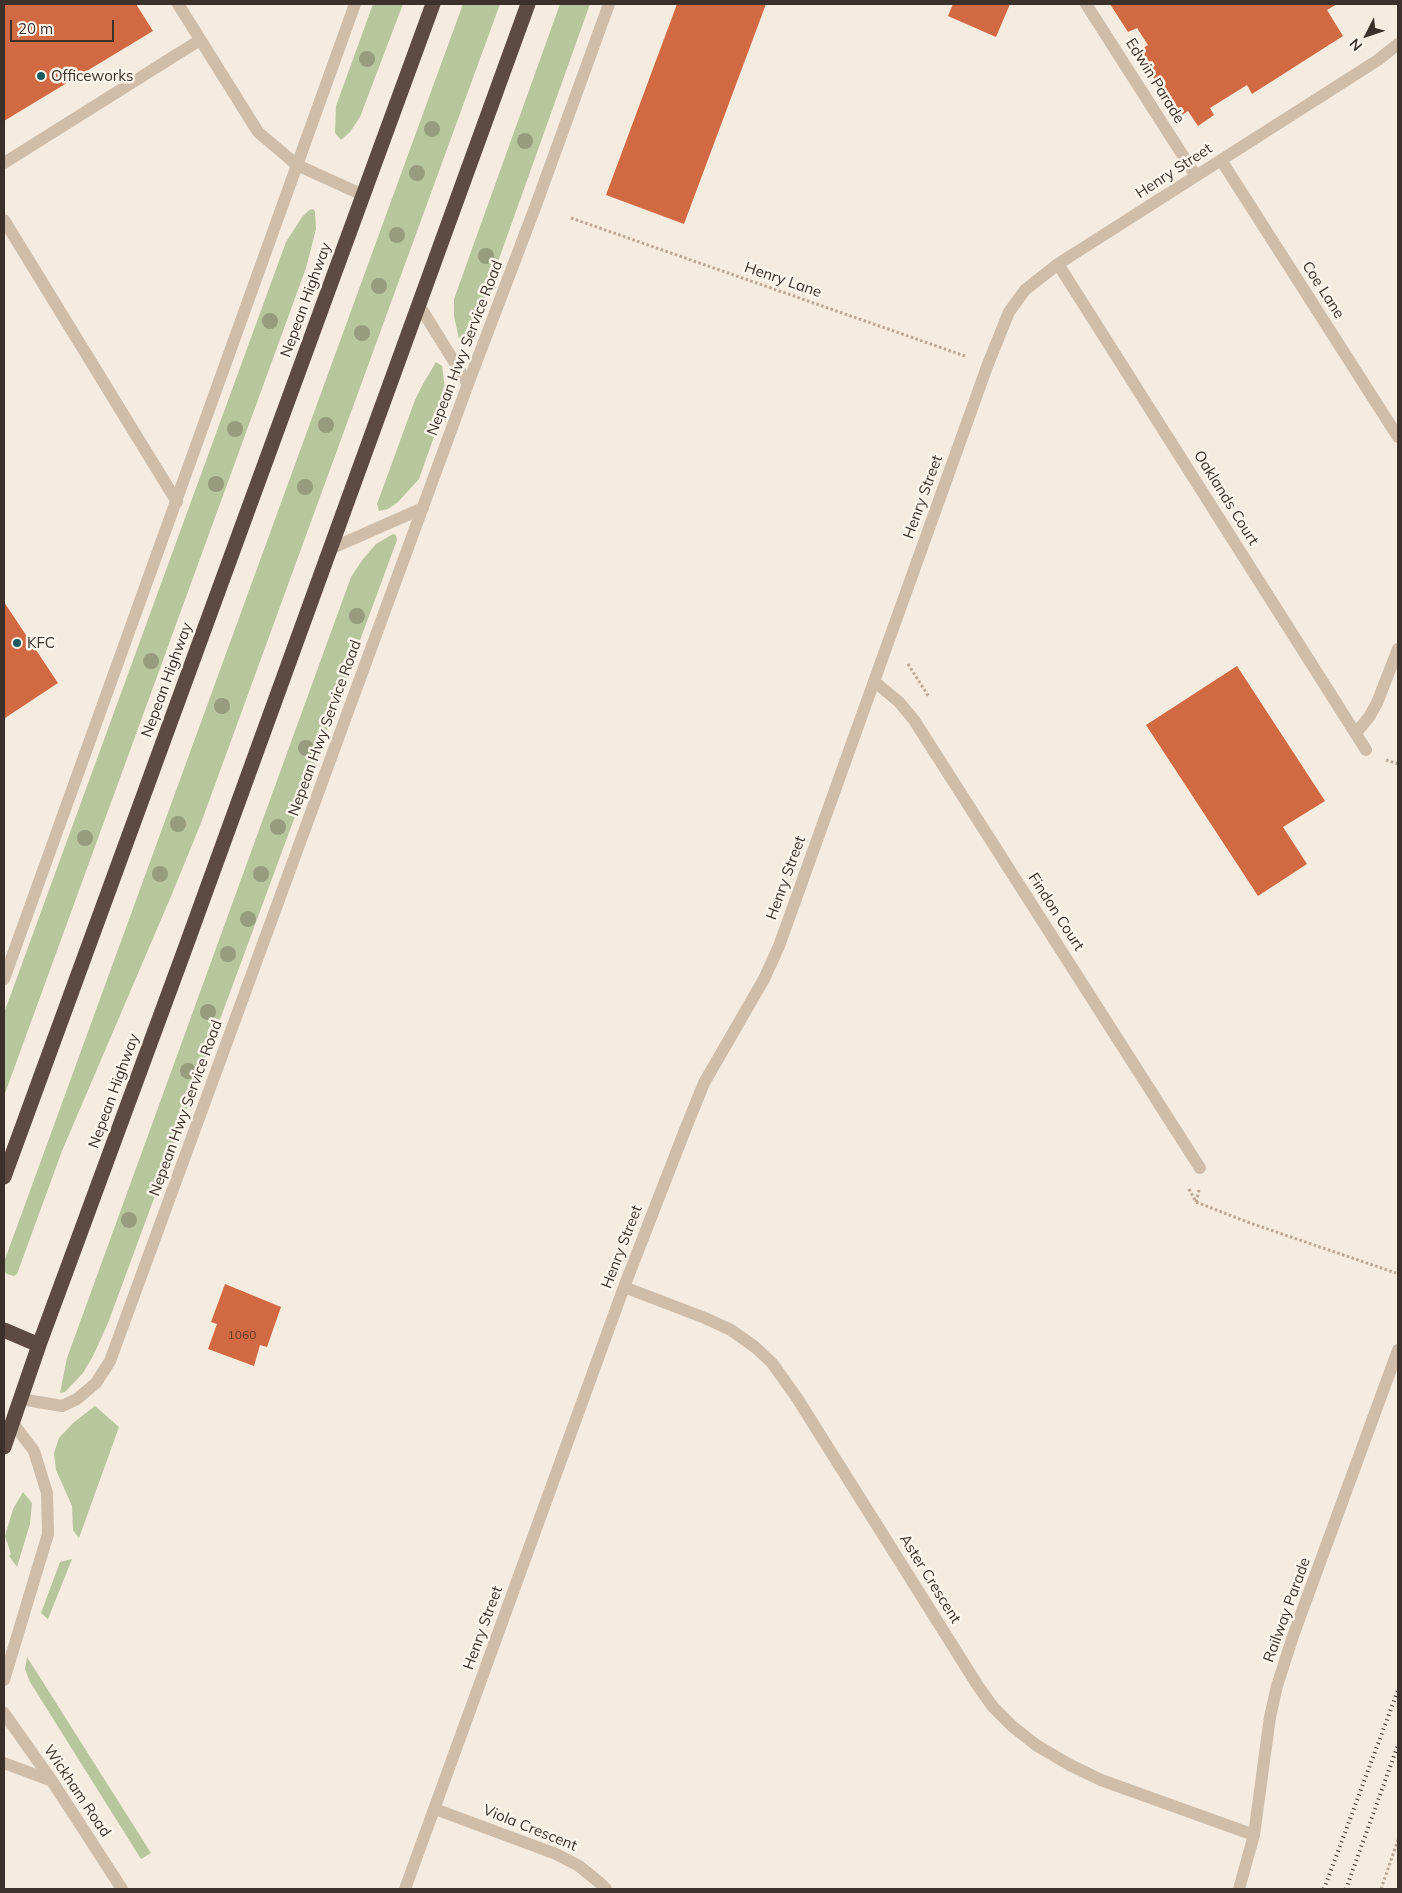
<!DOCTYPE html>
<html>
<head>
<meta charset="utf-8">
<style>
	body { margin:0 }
	#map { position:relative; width:1402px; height:1893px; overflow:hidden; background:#f5ebdf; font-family:Mulish,sans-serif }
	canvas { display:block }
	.frame { position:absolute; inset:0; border:5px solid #3c302a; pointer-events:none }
	.north { position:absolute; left:1342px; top:10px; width:50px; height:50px; -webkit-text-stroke:4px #fcf5ec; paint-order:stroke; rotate:229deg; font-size:14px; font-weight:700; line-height:20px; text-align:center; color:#3c302a }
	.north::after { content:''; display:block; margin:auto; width:18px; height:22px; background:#3c302a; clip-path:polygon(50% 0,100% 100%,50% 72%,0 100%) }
	.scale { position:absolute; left:10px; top:20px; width:104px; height:22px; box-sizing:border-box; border:2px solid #3c302a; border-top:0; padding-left:6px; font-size:15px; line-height:18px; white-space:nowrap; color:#3c302a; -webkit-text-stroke:4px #fcf5ec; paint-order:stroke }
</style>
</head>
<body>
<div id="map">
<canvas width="1402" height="1893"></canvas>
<div class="frame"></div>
<div class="north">N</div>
<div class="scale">20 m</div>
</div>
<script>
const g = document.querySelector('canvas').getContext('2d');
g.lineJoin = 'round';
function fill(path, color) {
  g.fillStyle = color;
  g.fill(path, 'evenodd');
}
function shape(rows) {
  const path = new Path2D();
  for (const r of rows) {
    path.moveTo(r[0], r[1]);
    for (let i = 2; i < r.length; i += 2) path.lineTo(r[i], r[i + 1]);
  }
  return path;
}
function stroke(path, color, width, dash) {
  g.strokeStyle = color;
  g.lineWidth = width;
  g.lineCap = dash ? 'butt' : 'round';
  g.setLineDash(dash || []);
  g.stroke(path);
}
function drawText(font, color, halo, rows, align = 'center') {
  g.font = font + ' Mulish,sans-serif';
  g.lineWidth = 5;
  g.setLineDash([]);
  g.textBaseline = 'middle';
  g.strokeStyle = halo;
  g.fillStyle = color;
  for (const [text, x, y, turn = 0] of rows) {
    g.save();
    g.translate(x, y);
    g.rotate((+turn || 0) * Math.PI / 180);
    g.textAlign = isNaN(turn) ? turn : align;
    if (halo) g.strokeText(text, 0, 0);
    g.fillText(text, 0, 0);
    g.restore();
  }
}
const green = shape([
	[373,4,403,4,360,117,350,132,341,140,335,133,336,106],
	[463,4,500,4,201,823,172,894,62,1151,17,1274,14,1276,7,1274,4,1271,4,1262],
	[560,4,590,4,470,340,464,346,459,339,454,316,454,299],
	[313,209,315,212,316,229,306,268,4,1096,4,1013,286,242,302,217,309,210],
	[436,362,442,366,446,396,441,417,419,479,398,502,388,509,379,511,377,504,415,400,423,384],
	[393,534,396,535,397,540,108,1323,93,1356,83,1373,65,1392,60,1393,67,1358,351,577,363,559,376,544],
	[95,1406,119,1427,79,1538,73,1530,72,1506,56,1470,54,1453,59,1438,73,1423],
	[23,1492,32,1503,30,1524,17,1567,9,1556,11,1554,5,1536,13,1509],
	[72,1559,48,1619,41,1613,60,1562],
	[27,1657,151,1853,141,1859,30,1682,25,1669]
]);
const building = shape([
	[4,4,136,4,153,31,4,121],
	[677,4,766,4,684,224,606,195],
	[953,4,1010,4,996,37,948,16],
	[1110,4,1337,4,1327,10,1343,36,1252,94,1247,85,1210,108,1214,115,1198,126,1188,111,1179,117,1137,52,1148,45,1137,28,1128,32],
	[4,602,58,683,5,718,4,716],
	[1237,666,1325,801,1283,827,1307,864,1258,896,1146,725],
	[225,1284,281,1307,267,1347,260,1345,254,1366,208,1349,217,1324,211,1322]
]);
const path = shape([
	[571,218,965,356],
	[908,664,929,697],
	[1386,760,1398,764],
	[1189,1189,1196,1202,1250,1223,1396,1273],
	[1196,1202,1199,1190],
	[1381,1889,1398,1840]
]);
const minor = shape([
	[178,4,258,132,297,165,363,195],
	[1086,4,1196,176],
	[1221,160,1398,437],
	[4,163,200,40],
	[4,220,177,502],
	[1058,264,1366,750],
	[419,305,468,384],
	[330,549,423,508],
	[875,682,899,702,914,720,1200,1168],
	[1356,733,1369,717,1377,703,1398,649],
	[4,979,355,4],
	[624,1287,705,1318,731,1330,755,1347,772,1363,797,1398,978,1686,993,1707,1012,1726,1036,1745,1070,1765,1101,1780,1254,1835],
	[21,1399,62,1406,77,1399,96,1383,110,1361,468,384,536,205,609,4],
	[4,1680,48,1534,47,1493,34,1451,13,1423],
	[4,1713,52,1781,122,1889],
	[4,1763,52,1781],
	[435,1809,556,1854,579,1866,600,1883,606,1889],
	[405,1889,624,1287,685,1130,704,1083,764,979,779,946,988,364,1009,312,1025,290,1058,264,1378,60,1398,44],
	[1239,1889,1254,1835,1270,1717,1277,1686,1293,1636,1398,1350]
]);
const highway = shape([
	[4,1177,433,4],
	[4,1330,39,1345],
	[4,1447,39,1345,182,957,528,4]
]);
const rail = shape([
	[1324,1889,1398,1690],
	[1346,1889,1398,1745]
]);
const trees = [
	[367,59],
	[432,129],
	[525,141],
	[417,173],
	[397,235],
	[486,256],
	[379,286],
	[270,321],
	[362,333],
	[326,425],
	[235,429],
	[216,484],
	[305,487],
	[357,616],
	[151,661],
	[222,706],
	[306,748],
	[178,824],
	[278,827],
	[85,838],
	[160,874],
	[261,874],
	[248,919],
	[228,954],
	[208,1012],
	[188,1071],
	[129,1220]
];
const markers = [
	[41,76,5,"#1a5b62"],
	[17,643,5,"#1a5b62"]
];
const numberNames = [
	["1060",242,1335]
];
const poiNames = [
	["Officeworks",51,76],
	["KFC",27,643]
];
const streetNames = [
	["Edwin Parade",1155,81,58],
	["Henry Street",1174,171,-33],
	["Henry Lane",783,280,19],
	["Coe Lane",1323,290,57],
	["Nepean Highway",306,300,-70],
	["Nepean Hwy Service Road",465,348,-69],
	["Henry Street",923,497,-70],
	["Oaklands Court",1226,498,58],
	["Nepean Highway",167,680,-70],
	["Nepean Hwy Service Road",325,728,-70],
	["Henry Street",786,878,-70],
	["Findon Court",1056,912,57],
	["Nepean Highway",114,1091,-70],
	["Nepean Hwy Service Road",186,1108,-70],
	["Henry Street",622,1247,-69],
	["Aster Crescent",930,1579,58],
	["Railway Parade",1287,1610,-70],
	["Henry Street",483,1628,-70],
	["Wickham Road",77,1791,56],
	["Viola Crescent",530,1828,22]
];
fill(green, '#b7c69d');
fill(building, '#d16942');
stroke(path, '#bba693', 3, [2.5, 2.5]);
stroke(minor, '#cfbca9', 12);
stroke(highway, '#5d4a40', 15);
stroke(rail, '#3c302a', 4, [1, 4]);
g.fillStyle = '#969c7c';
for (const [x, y] of trees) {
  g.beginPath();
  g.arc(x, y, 8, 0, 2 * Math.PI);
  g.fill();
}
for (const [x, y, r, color] of markers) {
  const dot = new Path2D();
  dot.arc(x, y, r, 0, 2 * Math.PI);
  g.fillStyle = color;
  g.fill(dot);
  stroke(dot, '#fcf5ec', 2);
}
drawText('12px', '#613e30', null, numberNames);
drawText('15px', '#3c302a', '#fcf5ec', poiNames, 'left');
drawText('15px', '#3c302a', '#fcf5ec', streetNames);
</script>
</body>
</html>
